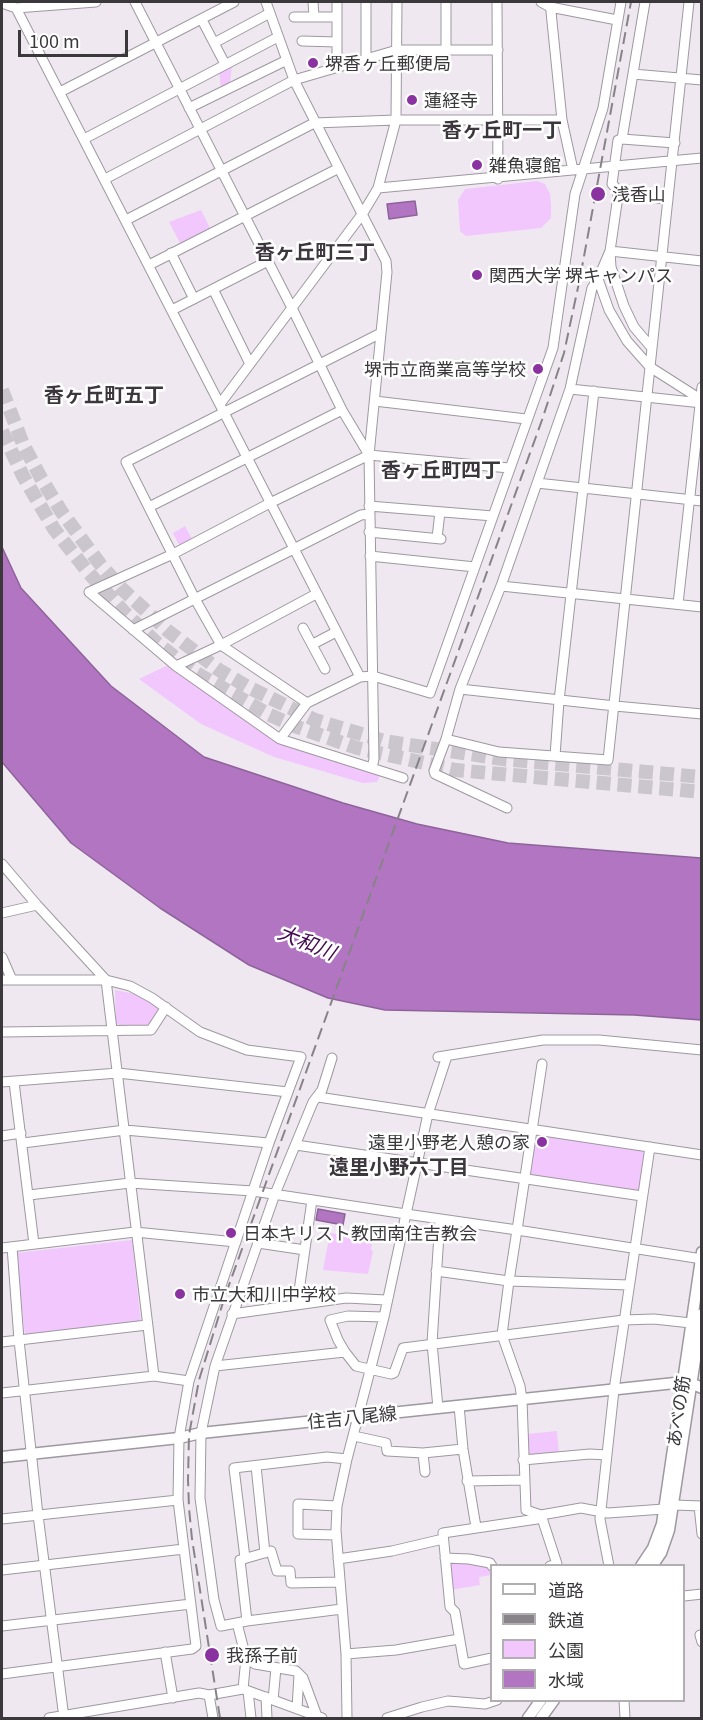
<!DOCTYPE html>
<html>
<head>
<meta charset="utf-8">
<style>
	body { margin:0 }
	#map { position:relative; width:703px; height:1720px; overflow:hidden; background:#efe8f1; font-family:Georgia,"Noto Sans JP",serif }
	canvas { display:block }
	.frame { position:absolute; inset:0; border:3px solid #3b383c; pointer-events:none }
	.legend { position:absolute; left:490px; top:1564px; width:195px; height:138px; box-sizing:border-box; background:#fff; border:2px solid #b1afb1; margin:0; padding:8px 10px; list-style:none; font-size:18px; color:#3b383c }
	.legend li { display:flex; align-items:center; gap:12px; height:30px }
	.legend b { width:30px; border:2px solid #b1afb1 }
	.scale { position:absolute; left:18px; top:30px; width:110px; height:27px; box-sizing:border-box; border:3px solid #3b383c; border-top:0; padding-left:8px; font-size:18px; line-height:21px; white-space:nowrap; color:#3b383c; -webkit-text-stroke:4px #fff; paint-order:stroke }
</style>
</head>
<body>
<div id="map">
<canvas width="703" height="1720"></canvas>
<div class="frame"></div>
<ul class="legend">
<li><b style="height:8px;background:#fff"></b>道路</li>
<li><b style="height:8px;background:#888389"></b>鉄道</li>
<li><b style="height:16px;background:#f1c7fd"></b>公園</li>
<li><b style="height:16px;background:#b175c2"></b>水域</li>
</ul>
<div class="scale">100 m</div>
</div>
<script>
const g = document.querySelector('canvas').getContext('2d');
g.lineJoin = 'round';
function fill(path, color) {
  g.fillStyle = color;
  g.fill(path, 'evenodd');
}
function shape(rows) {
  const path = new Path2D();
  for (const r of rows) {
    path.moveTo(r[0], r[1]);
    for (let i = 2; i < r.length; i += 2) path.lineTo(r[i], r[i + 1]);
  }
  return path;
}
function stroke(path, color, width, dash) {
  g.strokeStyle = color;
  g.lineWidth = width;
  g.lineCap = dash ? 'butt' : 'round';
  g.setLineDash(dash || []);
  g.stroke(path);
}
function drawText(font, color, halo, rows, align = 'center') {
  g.font = font + ' Georgia,"Noto Sans JP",serif';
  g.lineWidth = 5;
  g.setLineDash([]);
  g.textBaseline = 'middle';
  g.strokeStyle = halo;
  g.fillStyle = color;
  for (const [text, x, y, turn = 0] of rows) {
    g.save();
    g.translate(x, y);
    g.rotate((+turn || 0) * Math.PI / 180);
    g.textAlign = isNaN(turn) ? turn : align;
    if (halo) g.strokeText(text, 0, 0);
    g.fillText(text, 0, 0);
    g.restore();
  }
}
const green = shape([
	[232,65,230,84,221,89,219,70],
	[537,181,545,184,550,194,551,203,551,218,541,228,466,236,460,231,458,200,465,189],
	[201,210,210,228,180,243,169,222],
	[185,526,192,539,179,545,173,533],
	[168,665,174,671,281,743,380,775,377,782,363,783,274,757,201,724,139,679],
	[115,990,140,995,160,1010,149,1025,122,1027,116,1023],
	[550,1135,641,1149,644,1152,640,1190,637,1192,531,1176,529,1173,534,1145,547,1147],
	[330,1233,373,1239,371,1250,373,1251,368,1274,323,1270],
	[132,1240,141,1323,25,1336,16,1253],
	[557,1431,559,1454,529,1457,526,1454,527,1434],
	[446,1560,468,1560,491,1568,491,1575,479,1577,480,1585,450,1590]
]);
const water = shape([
	[415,201,417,215,389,219,387,204,415,201],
	[2,547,21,588,111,686,204,757,343,803,417,824,508,843,701,858,701,1020,634,1015,385,1010,328,998,249,965,160,908,71,843,2,762,2,547],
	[318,1209,345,1214,343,1225,316,1220,318,1209]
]);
const highwayTunnel = shape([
	[2,390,23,444,41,478,61,511,100,564,121,588,168,631,219,670,248,687,315,720,384,741,502,759,702,777],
	[2,431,23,476,54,529,88,572,124,612,157,643,191,670,268,714,297,727,357,748,456,770,702,792]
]);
const minor = shape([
	[135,2,292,308,342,410,369,455],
	[266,2,294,80,386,261,387,272,369,455,374,759,372,768],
	[313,2,314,17],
	[337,2,337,67],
	[497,2,498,179],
	[541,2,550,7,617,20],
	[550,2,562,120,573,170],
	[2,3,16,8,96,2],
	[16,8,360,677],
	[294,17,337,17],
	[202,20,225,64],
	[302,41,337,42],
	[214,43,270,13],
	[446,50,446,2],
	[366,59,366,2],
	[633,74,702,80],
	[60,92,234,2],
	[189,108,287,60],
	[84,139,278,37],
	[622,139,675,143],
	[105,179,294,80,397,50,498,50],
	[378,188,702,158],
	[617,189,612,184,618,140,622,139,645,2],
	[126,220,314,123,396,120,562,120],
	[171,253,194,299],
	[149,265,339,168],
	[598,279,609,310,627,341,650,367,697,397,700,403],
	[213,289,250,364],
	[172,310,268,261],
	[379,334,126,462,195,599,221,645,307,703,360,677,373,676,430,693,553,348,575,194,603,108,621,2],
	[651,347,634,327,624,306,611,267,610,251,702,261],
	[570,389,702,403],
	[375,401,526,419],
	[220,404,363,213,378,188,396,120,397,2],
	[537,483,702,501],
	[369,506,493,516],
	[149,507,342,410],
	[369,532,441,539],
	[437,538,440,512],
	[370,556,475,567],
	[501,586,702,607],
	[678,604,702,387],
	[303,628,325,669],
	[133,630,361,515,369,514],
	[313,644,336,632],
	[176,666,221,645,316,594],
	[460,689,615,706,702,714],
	[280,739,307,703],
	[446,739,499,752,608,760,689,2],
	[555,756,559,701,594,391],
	[403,778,280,739,176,666,89,592,173,554,270,503,369,455,509,468],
	[507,808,435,774,434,771,446,739,460,689,501,586,570,389,592,288,598,279,610,251,618,196,617,189,668,200],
	[2,864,37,905,106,980,154,1376],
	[2,913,37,905],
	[2,957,12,980],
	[2,980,106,980,130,986,152,998,200,1032,247,1050,301,1057,269,1143,189,1381,179,1438,178,1500,196,1646,192,1649,2,1674],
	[2,1032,151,1030,166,1007],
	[438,1057,543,1040,599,1040,702,1050],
	[2,1082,118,1073,288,1092],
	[14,1082,34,1244],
	[318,1097,702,1155],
	[2,1136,21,1133],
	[23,1143,125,1130,269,1143],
	[296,1145,642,1196],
	[29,1195,130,1183,253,1191,406,1214,428,1114,447,1056],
	[258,1243,305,1250],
	[12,1247,19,1340,38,1515,64,1718],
	[2,1248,135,1232,236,1242],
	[436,1271,509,1281,517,1230,702,1259],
	[297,1305,312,1200],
	[232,1314,346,1298,386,1300],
	[2,1342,147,1325],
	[345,1352,338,1340,330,1320,348,1316,384,1317],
	[215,1366,275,1194,313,1102,322,1090,332,1058],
	[2,1393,154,1376,189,1381],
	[459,1406,463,1449,476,1527],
	[438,1408,432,1343,440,1219],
	[354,1436,386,1443,387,1451,423,1453,463,1449],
	[423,1453,425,1472],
	[523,1460,590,1454,607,1455],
	[256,1466,265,1553],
	[467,1481,524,1480],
	[673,1505,702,1506],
	[699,1506,702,1534],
	[2,1519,178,1500],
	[336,1535,298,1534,298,1504,337,1506],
	[245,1558,234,1468,327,1457,347,1459],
	[445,1558,469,1559,490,1563,492,1566],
	[338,1559,392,1551,443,1539],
	[550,1566,557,1564,541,1515,581,1508,608,1513,664,1509],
	[609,1566,600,1519,614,1390,650,1147],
	[2,1570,184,1549],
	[684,1596,702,1594],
	[342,1609,247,1621,221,1626,214,1600,200,1498,201,1433,215,1366,345,1352,356,1366,391,1374,394,1373,403,1348,624,1320,654,1319,691,1323],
	[247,1621,240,1560,271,1551,277,1571,290,1571,291,1583,340,1582],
	[237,1623,246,1658,243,1689],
	[2,1626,191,1604],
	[700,1635,702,1642],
	[165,1652,173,1698],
	[346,1654,396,1650,459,1639],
	[246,1658,255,1664,296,1671,303,1678,317,1716],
	[492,1658,464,1664,455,1612,450,1607,443,1533,537,1519,541,1515,526,1510,522,1400,520,1386,502,1335,509,1281,629,1285],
	[248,1691,251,1718],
	[209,1695,213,1718],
	[266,1697,267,1718],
	[273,1700,276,1668],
	[624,1700,625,1718],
	[297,1708,299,1675],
	[49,1718,199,1693,209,1695,243,1689,322,1718],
	[347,1718,346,1654,336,1530,337,1506,347,1459,384,1317,406,1214,517,1230,542,1064],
	[387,1718,422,1707,448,1701,485,1704,497,1700]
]);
const major = shape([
	[2,1457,179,1438,201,1433,675,1383,691,1383,702,1388],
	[641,1566,653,1548,662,1524,702,1252],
	[652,1566,661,1553,669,1530,702,1314],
	[528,1718,541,1700],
	[541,1718,554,1700]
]);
const rail = shape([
	[220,1718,192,1539,189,1508,188,1480,189,1435,199,1380,225,1296,542,420,564,353,580,278,631,2]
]);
const markers = [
	[313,63,6,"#8a33a0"],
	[412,100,6,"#8a33a0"],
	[477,165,6,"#8a33a0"],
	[598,194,8,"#8a33a0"],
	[477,275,6,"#8a33a0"],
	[538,369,6,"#8a33a0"],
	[542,1142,6,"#8a33a0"],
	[231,1233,6,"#8a33a0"],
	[180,1294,6,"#8a33a0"],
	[212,1655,8,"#8a33a0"]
];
const poiNames = [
	["堺香ヶ丘郵便局",325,63],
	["蓮経寺",424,100],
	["雑魚寝館",489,165],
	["浅香山",612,194],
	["関西大学 堺キャンパス",489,275],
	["堺市立商業高等学校",526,369,"right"],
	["遠里小野老人憩の家",530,1142,"right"],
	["日本キリスト教団南住吉教会",243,1233],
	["市立大和川中学校",192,1294],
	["我孫子前",226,1655]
];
const streetNames = [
	["あべの筋",678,1411,-82],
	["住吉八尾線",352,1417,-6]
];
const neighbourhoodNames = [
	["香ヶ丘町一丁",502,129],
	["香ヶ丘町三丁",315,251],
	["香ヶ丘町五丁",104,394],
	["香ヶ丘町四丁",441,469],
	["遠里小野六丁目",399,1166]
];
const waterNames = [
	["大和川",307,942,22]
];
fill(green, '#f1c7fd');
fill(water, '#b175c2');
stroke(water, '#8e639a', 1.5);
stroke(highwayTunnel, '#cbc5cd', 14, [14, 7]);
stroke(minor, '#9e98a0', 11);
stroke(major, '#9e98a0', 13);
stroke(minor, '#fff', 9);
stroke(major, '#fff', 10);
stroke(rail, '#888389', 2, [12, 6]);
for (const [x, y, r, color] of markers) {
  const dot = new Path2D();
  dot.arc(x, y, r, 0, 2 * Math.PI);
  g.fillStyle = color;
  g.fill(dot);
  stroke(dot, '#fff', 2);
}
drawText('18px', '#3b383c', '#fff', poiNames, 'left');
drawText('18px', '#3b383c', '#fff', streetNames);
drawText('bold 20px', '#3c363d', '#fff', neighbourhoodNames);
drawText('italic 20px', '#440951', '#fff', waterNames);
</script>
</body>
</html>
